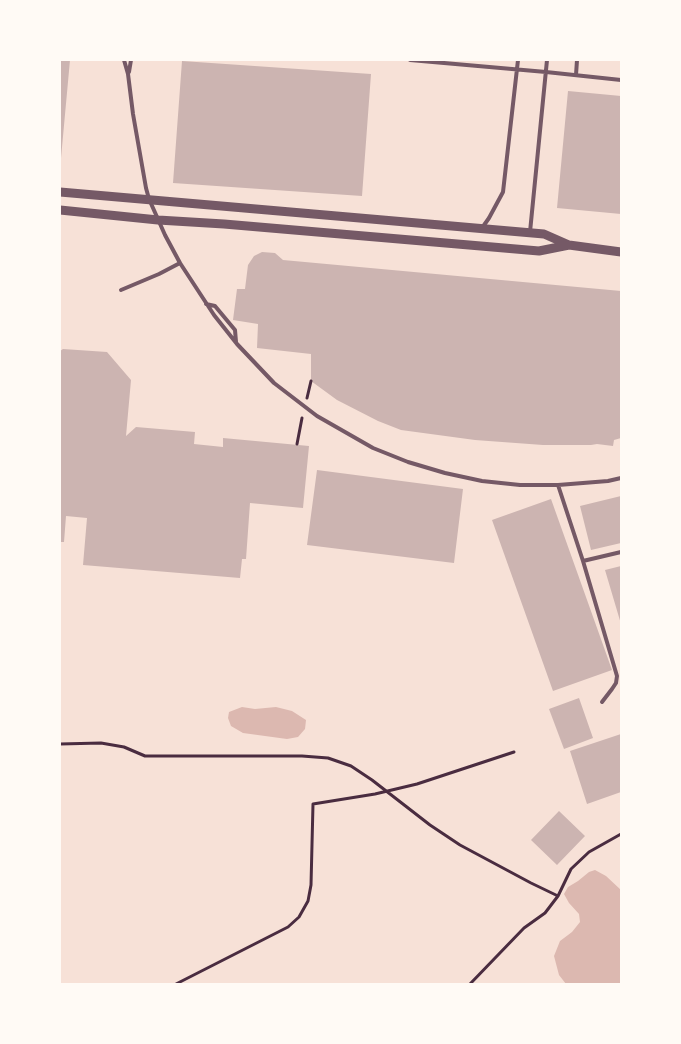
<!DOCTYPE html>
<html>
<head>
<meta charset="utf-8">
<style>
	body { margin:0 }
	#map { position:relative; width:681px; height:1044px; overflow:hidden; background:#f7e1d7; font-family:"Titillium Web",sans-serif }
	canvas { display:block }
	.frame { position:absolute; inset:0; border:61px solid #fffaf5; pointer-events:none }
</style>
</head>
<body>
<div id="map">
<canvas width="681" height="1044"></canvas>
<div class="frame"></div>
</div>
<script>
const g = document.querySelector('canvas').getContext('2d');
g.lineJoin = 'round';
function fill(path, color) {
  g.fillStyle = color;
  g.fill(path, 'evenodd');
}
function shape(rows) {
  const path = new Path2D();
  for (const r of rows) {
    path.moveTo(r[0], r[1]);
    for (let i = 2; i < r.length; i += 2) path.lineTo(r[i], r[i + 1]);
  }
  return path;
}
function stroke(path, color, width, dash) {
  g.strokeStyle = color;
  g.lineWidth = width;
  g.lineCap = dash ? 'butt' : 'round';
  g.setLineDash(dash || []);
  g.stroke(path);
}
const water = shape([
	[242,707,255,709,276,707,292,711,306,720,305,729,298,737,287,739,243,733,231,726,228,718,229,712],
	[595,870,606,876,621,890,621,984,566,984,559,975,554,956,560,941,572,932,580,922,579,914,569,903,564,894,568,887,578,881,589,872]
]);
const building = shape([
	[60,60,70,60,61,158,60,158],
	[182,61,371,74,362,196,173,183],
	[568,91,621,96,621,214,557,208],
	[262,252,275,253,283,260,621,291,621,438,614,440,613,446,597,444,591,445,543,445,475,440,401,430,378,421,337,400,311,381,311,354,257,348,258,324,233,320,237,289,245,289,248,265,254,256],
	[63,349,107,352,131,380,126,436,136,427,195,432,194,444,223,447,223,438,309,446,303,508,250,503,246,559,242,559,240,578,83,565,87,518,66,516,64,542,60,542,60,351],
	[317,470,463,489,454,563,307,545],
	[621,496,621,543,591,550,580,506],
	[551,499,612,670,553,691,492,520],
	[621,566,621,624,605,570],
	[579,698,593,738,564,749,549,709],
	[621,734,621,792,587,804,570,751],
	[559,811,585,836,557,865,531,840]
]);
const path = shape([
	[307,398,311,381],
	[297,444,302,418],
	[60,744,101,743,124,747,145,756,302,756,328,758,351,766,372,780,430,825,460,845,531,883,558,896],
	[176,984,288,927,299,917,308,901,311,885,313,804,375,794,417,784,514,752],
	[470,984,524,928,545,913,558,896,571,869,589,852,621,834]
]);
const service = shape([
	[124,60,128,74,133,114,146,188,149,199,165,235,180,263,214,315,237,344,274,383,317,416,373,448,408,462,445,473,482,481,520,485,558,485,608,481,621,478],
	[410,60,546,72,621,80],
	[129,72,131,60],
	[576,75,577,60],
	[482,228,489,218,503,192,518,60],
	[530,232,547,60],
	[121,290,159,274,180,263],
	[206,304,215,306,235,330,236,342],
	[558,485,583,561,617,676,616,683,612,689,602,702],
	[583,561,621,552]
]);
const tertiary = shape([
	[60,192,544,234,569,245],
	[60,210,158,220,224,224,539,251,569,245,621,252]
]);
fill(water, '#dcb8b0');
fill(building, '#ccb4b1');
stroke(path, '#4a2c40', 3);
stroke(service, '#755966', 4);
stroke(tertiary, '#755966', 9);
</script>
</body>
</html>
